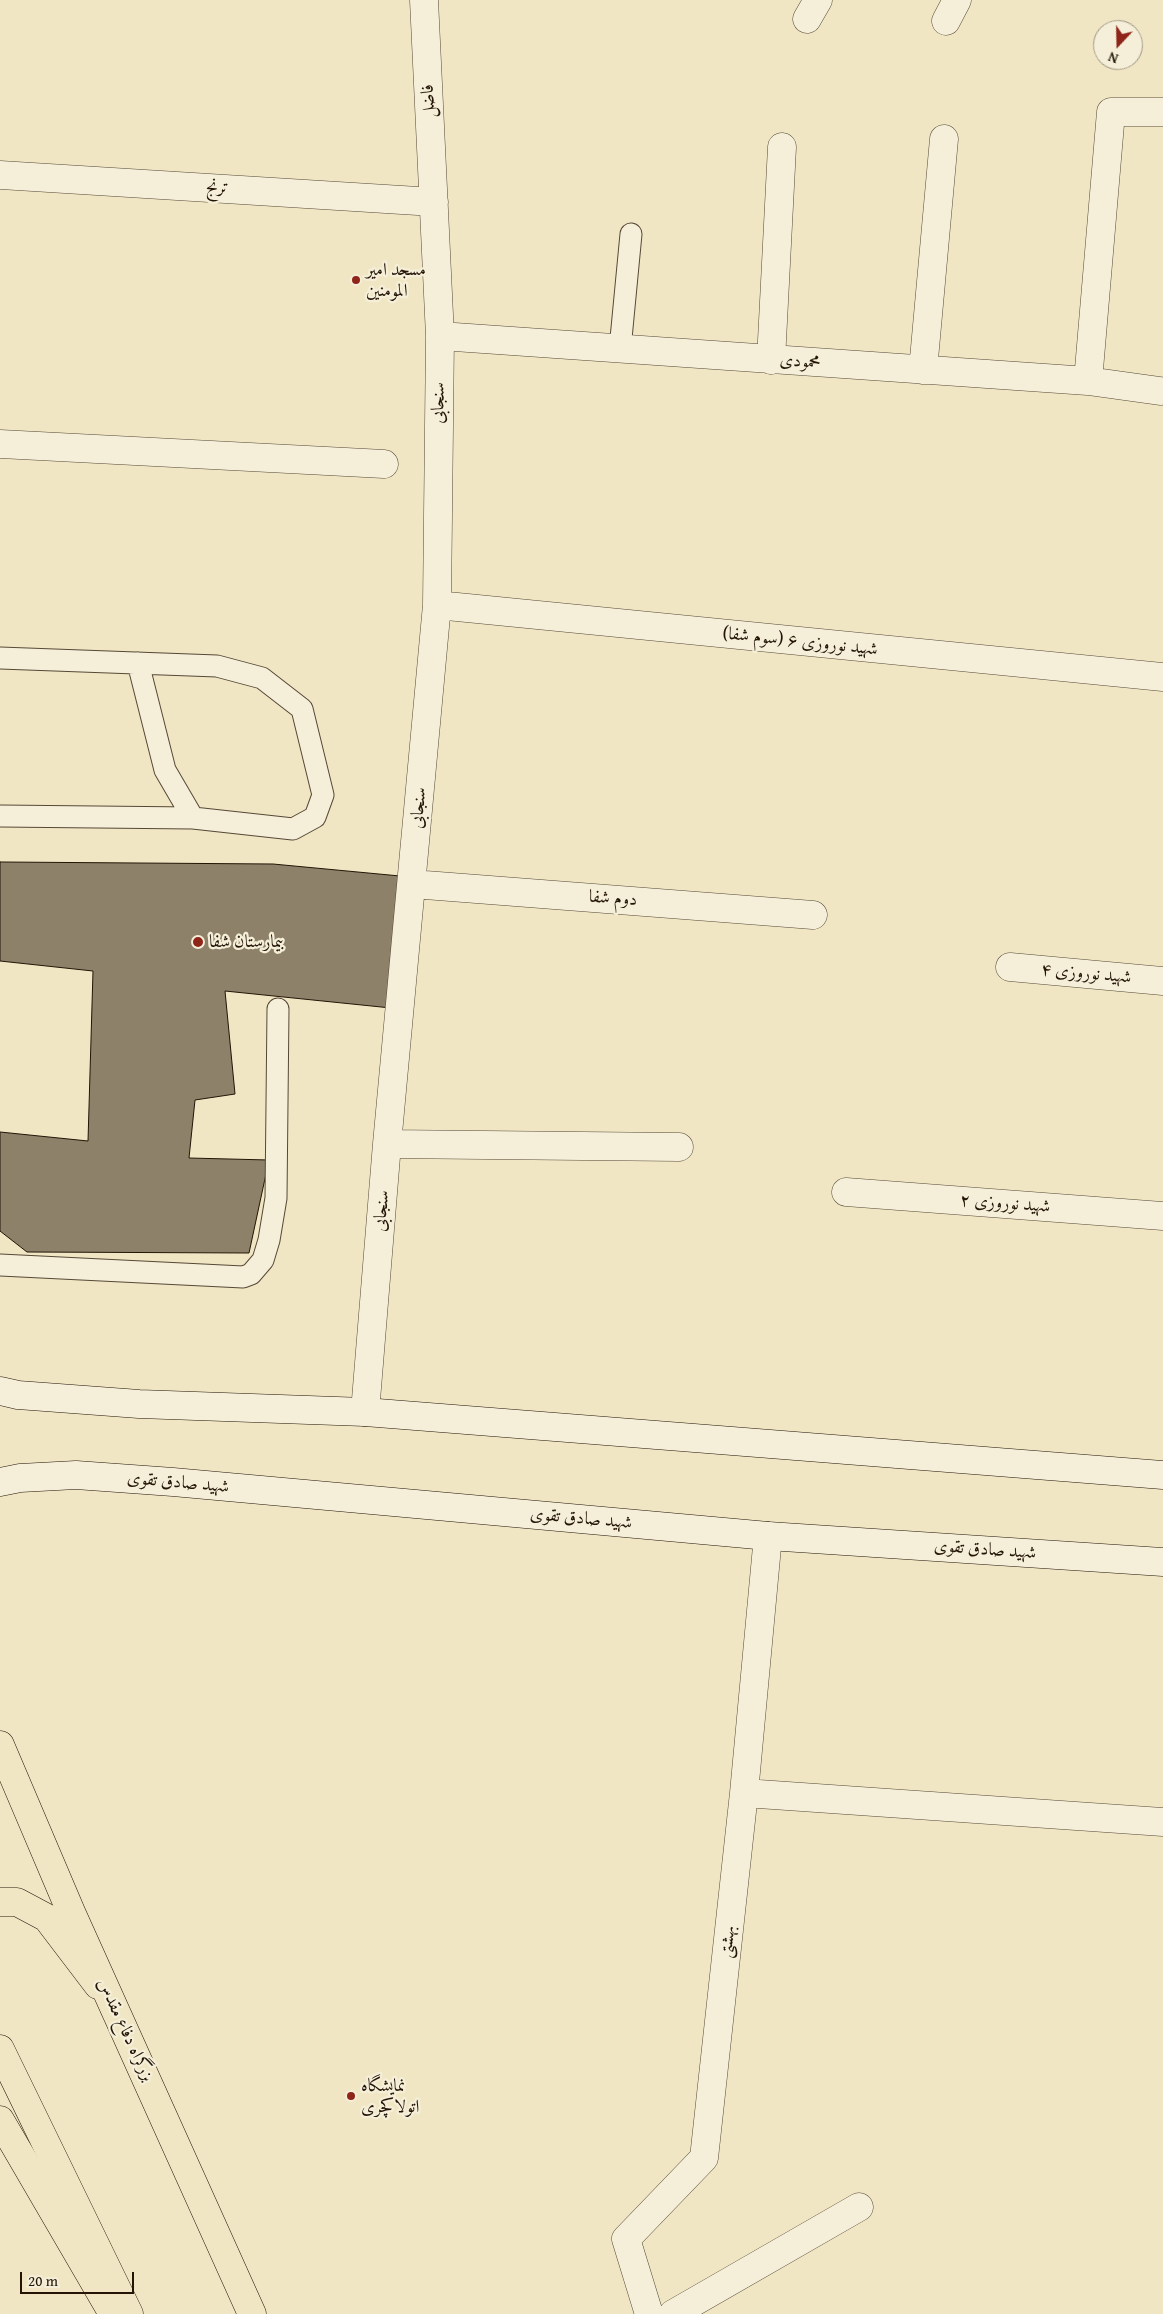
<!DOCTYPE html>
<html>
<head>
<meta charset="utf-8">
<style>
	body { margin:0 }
	#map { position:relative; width:1163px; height:2314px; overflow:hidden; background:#f0e6c4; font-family:"Gentium Book Plus",serif }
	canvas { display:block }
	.north { position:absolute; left:1093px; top:20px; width:50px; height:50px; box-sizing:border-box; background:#f5efd9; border:1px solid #a19785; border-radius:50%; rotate:201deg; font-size:14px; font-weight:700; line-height:20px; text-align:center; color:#231406 }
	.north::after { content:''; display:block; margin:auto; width:18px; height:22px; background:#8f2418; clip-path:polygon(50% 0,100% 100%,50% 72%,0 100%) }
	.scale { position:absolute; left:20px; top:2272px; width:114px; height:22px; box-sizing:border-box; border:2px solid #231406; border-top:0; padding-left:6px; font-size:15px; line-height:18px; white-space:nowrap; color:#231406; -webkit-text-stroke:4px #f5efd9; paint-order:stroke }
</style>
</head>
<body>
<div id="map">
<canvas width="1163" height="2314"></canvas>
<div class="north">N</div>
<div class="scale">20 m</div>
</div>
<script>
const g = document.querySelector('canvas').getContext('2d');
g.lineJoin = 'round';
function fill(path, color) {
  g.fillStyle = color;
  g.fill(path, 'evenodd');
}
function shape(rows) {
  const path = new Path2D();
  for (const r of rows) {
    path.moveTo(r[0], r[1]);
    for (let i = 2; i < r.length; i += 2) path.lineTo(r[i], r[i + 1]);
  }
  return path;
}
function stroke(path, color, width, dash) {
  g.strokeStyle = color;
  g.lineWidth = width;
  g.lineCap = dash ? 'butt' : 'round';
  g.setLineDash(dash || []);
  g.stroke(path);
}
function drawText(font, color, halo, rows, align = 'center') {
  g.font = font + ' "Gentium Book Plus",Amiri,serif';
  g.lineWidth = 4.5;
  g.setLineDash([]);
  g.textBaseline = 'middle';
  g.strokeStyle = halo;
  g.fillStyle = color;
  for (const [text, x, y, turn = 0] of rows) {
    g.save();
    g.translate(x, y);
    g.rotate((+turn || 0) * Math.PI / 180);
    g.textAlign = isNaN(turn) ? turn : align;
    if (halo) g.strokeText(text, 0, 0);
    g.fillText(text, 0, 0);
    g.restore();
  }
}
const building = shape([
	[0,862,273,864,400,876,391,1008,225,991,235,1094,195,1100,189,1158,269,1160,249,1253,27,1252,0,1231,0,1132,88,1141,93,971,0,961,0,862]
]);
const service = shape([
	[620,349,631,234],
	[0,658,217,666,262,678,302,709,323,795,315,817,293,829,193,818,0,816],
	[138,663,165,770,193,818],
	[0,1265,243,1277,251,1274,263,1260,269,1240,276,1198,278,1009]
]);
const minor = shape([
	[807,19,818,0],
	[946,21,957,0],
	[0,175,434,202],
	[440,336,1088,381,1160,391],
	[771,360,782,147],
	[923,370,944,139],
	[1088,381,1111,112,1163,112],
	[0,444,384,464],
	[437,605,1163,677],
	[412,884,813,915],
	[1010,967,1163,981],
	[387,1144,679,1147],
	[846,1192,1163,1216],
	[365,1412,387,1144,437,605,440,336,424,0],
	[744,1793,1163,1822],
	[649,2314,626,2239,704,2158,744,1793,768,1536],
	[673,2314,859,2207]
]);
const secondary = shape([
	[0,1391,18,1395,139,1404,365,1412,1163,1475],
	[0,1482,20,1478,76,1475,173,1482,768,1536,1163,1562]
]);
const primary = shape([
	[0,1902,17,1902,47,1918,98,1985],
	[0,2049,129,2314]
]);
const trunk = shape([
	[0,1745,71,1912,252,2314],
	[0,2120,113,2314]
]);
const markers = [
	[356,280,5,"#8f2418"],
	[198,942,6,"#8f2418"],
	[351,2096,5,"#8f2418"]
];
const streetNames = [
	["فاضل",429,101,-93],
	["ترنج",217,188,4],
	["محمودی",800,362,4],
	["سنجابی",439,403,-89],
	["شهید نوروزی ۶ (سوم شفا)",800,642,6],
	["سنجابی",419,808,-85],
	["دوم شفا",613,899,4],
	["شهید نوروزی ۴",1086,974,5],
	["شهید نوروزی ۲",1005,1204,4],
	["سنجابی",382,1211,-85],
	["شهید صادق تقوی",178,1483,5],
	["شهید صادق تقوی",581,1519,5],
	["شهید صادق تقوی",985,1550,4],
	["بهشتی",728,1942,-84],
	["بزرگراه دفاع مقدس",125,2030,65]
];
const poiNames = [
	["مسجد امیر",366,270],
	["المومنین",366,291],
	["بیمارستان شفا",209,942],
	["نمایشگاه",361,2086],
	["اتولاکچری",361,2107]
];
fill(building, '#8e8169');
stroke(building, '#231406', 1);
stroke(service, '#564836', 23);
stroke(minor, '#564836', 29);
stroke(secondary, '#231406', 29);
stroke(primary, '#231406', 29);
stroke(trunk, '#231406', 29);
stroke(service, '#f5efd9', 21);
stroke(minor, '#f5efd9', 28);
stroke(secondary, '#f5efd9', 28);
stroke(primary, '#f0e6c4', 28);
stroke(trunk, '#f0e6c4', 28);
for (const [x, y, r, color] of markers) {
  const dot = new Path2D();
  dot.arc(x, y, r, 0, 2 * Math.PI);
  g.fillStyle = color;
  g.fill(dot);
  stroke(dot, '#f5efd9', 2);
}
drawText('18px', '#231406', '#f5efd9', streetNames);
drawText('18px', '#231406', '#f5efd9', poiNames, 'left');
</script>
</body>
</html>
